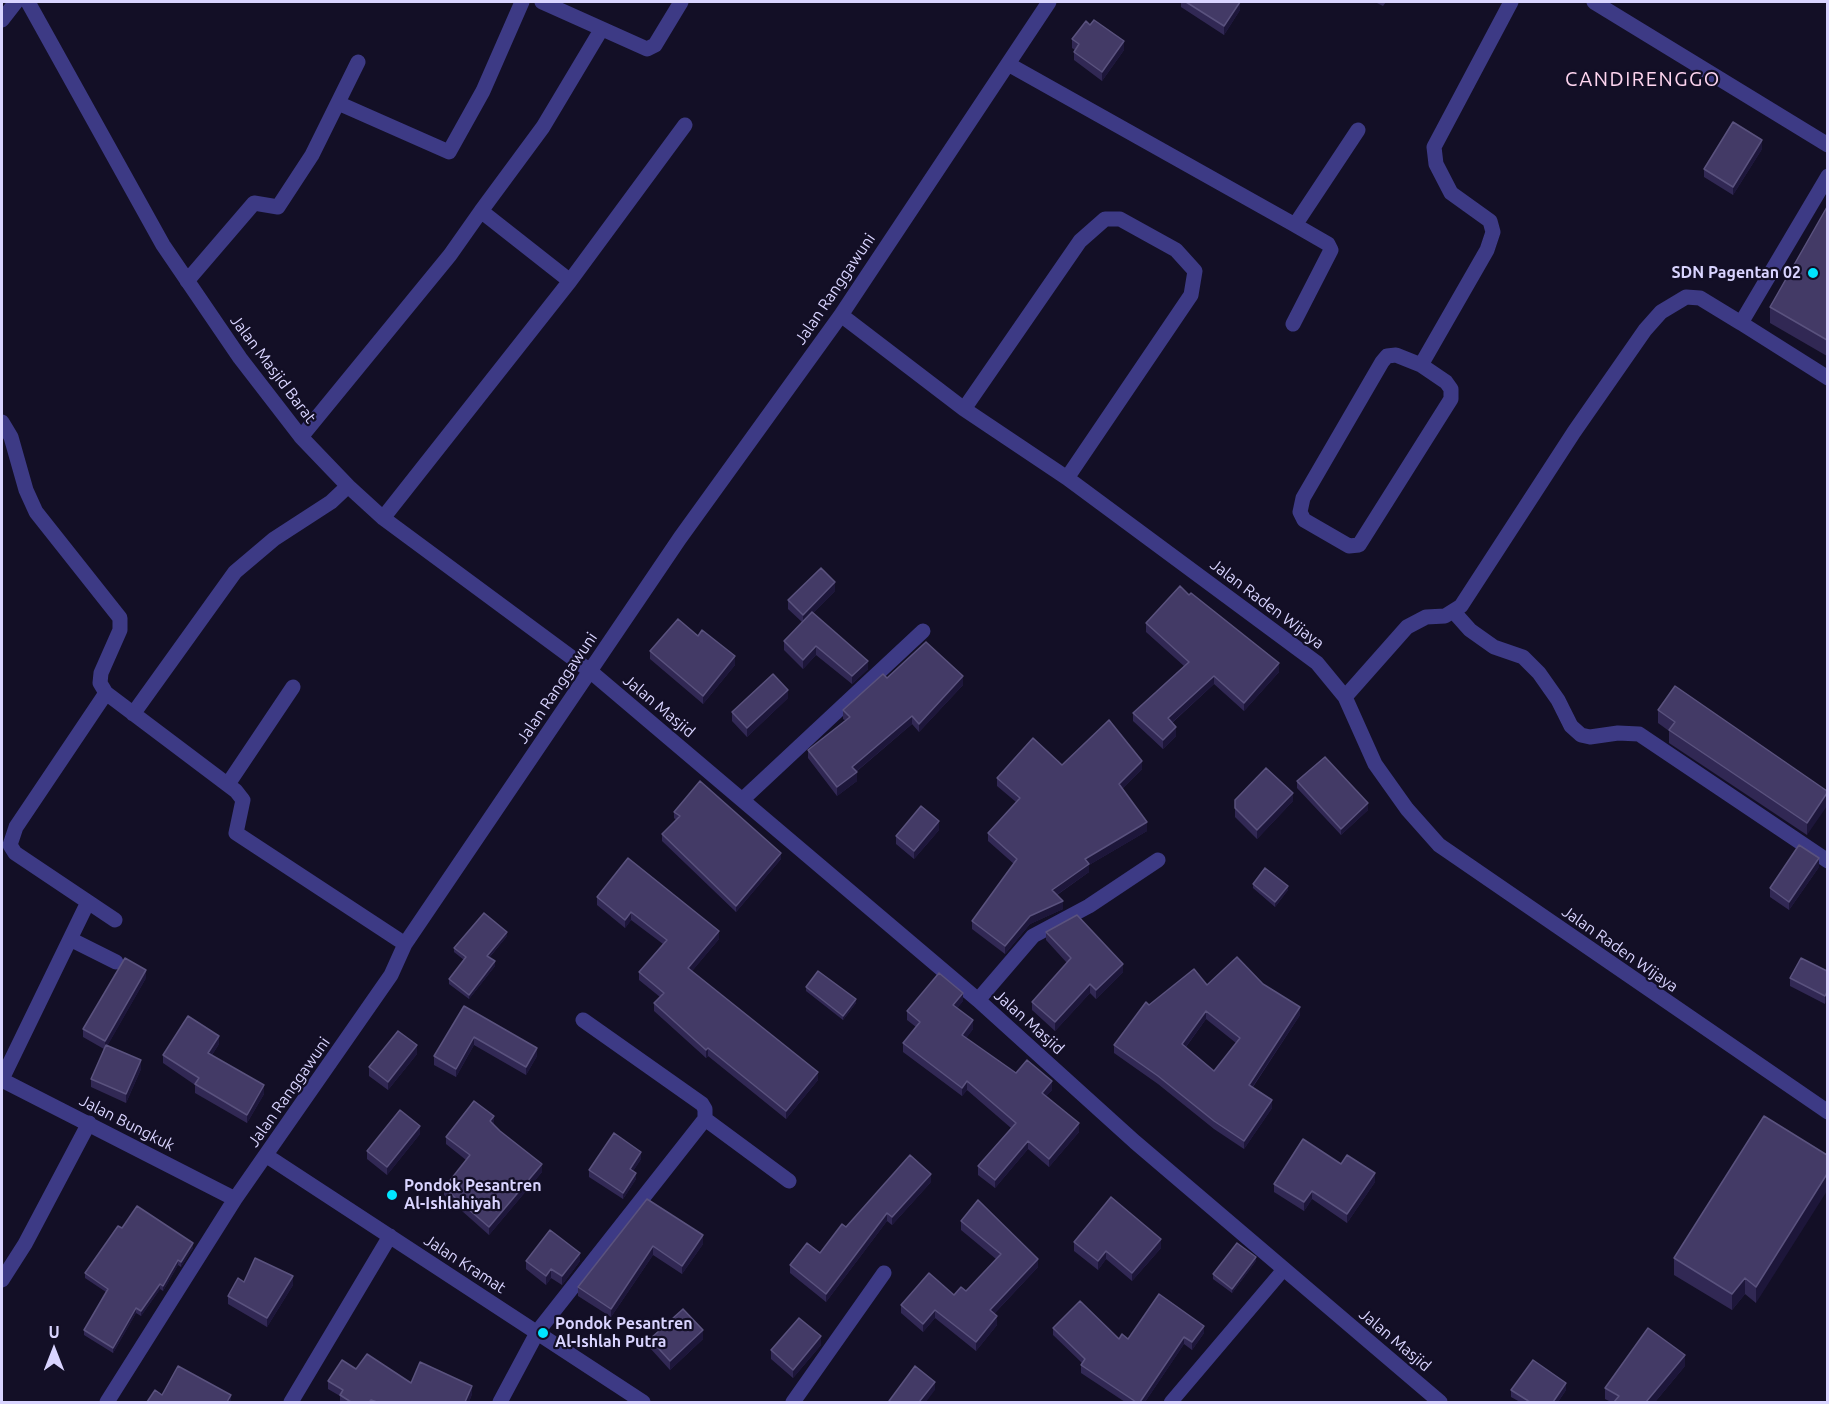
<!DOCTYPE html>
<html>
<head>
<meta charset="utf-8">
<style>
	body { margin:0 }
	#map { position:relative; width:1829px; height:1404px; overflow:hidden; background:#130f26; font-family:Ubuntu,sans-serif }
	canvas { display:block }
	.frame { position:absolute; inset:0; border:3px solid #d9d4ff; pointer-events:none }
	.north { position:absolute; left:24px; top:1320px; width:60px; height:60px; -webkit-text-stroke:4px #130f26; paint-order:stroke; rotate:0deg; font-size:16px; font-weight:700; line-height:24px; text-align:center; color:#d9d4ff }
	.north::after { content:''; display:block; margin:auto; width:21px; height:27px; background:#d9d4ff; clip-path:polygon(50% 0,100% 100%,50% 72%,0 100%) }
</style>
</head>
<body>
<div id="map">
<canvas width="1829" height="1404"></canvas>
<div class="frame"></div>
<div class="north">U</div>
</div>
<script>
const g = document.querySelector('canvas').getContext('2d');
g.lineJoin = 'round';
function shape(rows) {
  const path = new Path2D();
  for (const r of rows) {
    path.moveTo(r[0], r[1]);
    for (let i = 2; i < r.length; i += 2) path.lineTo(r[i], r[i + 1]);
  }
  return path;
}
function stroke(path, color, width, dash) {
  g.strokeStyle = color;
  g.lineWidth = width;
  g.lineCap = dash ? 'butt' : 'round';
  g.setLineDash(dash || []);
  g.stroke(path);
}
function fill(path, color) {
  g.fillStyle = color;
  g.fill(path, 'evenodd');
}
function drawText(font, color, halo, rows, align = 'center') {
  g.font = font + ' Ubuntu,sans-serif';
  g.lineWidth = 4.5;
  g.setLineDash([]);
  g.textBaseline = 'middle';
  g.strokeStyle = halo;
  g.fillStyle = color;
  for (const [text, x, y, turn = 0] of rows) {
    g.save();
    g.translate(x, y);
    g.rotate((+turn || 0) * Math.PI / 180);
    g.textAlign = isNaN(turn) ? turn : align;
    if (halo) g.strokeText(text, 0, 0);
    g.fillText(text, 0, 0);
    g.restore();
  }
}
const lane = shape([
	[1171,1402,1284,1269]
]);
const street = shape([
	[28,2,163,245,240,358,301,437,348,486,383,518,590,671,978,1000,1135,1142,1440,1402],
	[542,2,647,49,655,45,681,2],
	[1594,2,1828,145],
	[2,20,16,2],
	[1008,64,1295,225,1358,130],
	[338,103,449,152,483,91,522,2],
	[187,281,254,203,278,207,312,155,358,62],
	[570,281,481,211,543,127,601,30],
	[841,315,964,409,1067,478,1317,663,1345,697,1375,764,1407,809,1439,845,1828,1112],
	[1741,323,1828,378],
	[1293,324,1331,250,1328,244,1295,225],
	[1396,355,1421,365,1446,382,1451,389,1451,399,1359,545,1349,546,1304,520,1300,512,1303,498,1382,362,1387,356,1396,355],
	[1421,365,1487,250,1493,232,1490,221,1451,193,1436,164,1434,147,1511,2],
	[964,409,1080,241,1105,219,1120,219,1176,250,1195,271,1191,295,1067,478],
	[2,422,11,437,26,490,36,512,120,618,120,630,101,673,100,683,106,693,236,791,243,800,236,833,405,944],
	[301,437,450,255,481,211],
	[383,518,570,281,685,125],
	[1453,611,1470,630,1494,647,1523,657,1539,673,1558,700,1571,726,1581,735,1590,737,1618,733,1639,734,1828,861],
	[106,693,16,827,10,845,15,853,115,920],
	[1345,697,1407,627,1426,617,1445,616,1461,606,1574,432,1645,330,1661,312,1686,297,1700,298,1741,323,1828,176],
	[133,714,235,572,274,539,331,502,348,486],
	[228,784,293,687],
	[742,800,923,631],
	[70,939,116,962],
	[978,1000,1033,936,1089,906,1158,860],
	[2,1079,88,902],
	[2,1080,235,1199],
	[705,1119,789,1181],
	[267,1156,643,1402],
	[2,1280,25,1244,89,1123],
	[107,1402,235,1199,391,975,405,944,680,538,841,315,1049,2],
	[291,1402,390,1236],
	[500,1402,538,1331,705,1119,705,1109,702,1104,583,1020],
	[793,1402,884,1273]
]);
const wall = shape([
	[1181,2,1240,2,1240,10,1224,35,1181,7],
	[1375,2,1386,2,1383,6],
	[1090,25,1124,50,1102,81,1074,60,1074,52,1075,50,1072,48,1072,39],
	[1762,149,1733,195,1704,177,1704,169],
	[1827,207,1827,356,1770,323,1770,307],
	[835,591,813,613,868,669,852,684,816,655,803,669,784,650,784,641,802,622,788,609,788,600],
	[1189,595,1279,672,1244,711,1214,684,1172,723,1176,736,1163,749,1133,721,1133,713,1184,666,1146,632,1146,623],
	[698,636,735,665,703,704,650,659,650,651],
	[887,678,963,685,919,732,912,724,856,772,857,781,837,796,808,758,808,750,846,721,843,719,843,710],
	[788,698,747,737,732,721,732,712],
	[1658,710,1827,791,1807,835,1669,743,1669,731,1658,723],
	[1062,765,1142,769,1122,789,1147,831,1089,865,1089,872,1057,895,1063,909,1030,924,1005,954,972,929,972,921,1014,864,988,841,988,833,1016,802,997,786,997,778],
	[1297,781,1368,810,1341,835,1297,788],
	[1235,800,1293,801,1257,839,1235,817],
	[674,812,781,859,736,912,662,841,662,834,676,820,674,818],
	[939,830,914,859,896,844,896,836],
	[1819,867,1789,910,1770,897,1770,888],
	[1253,884,1288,890,1275,907,1253,888],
	[597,897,719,939,692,971,818,1080,786,1119,708,1056,706,1058,654,1011,654,1003,660,997,639,980,639,972,663,944,631,920,625,928,597,905],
	[1046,932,1123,972,1096,999,1090,993,1055,1031,1032,1010,1032,1002,1067,963,1046,940],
	[507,936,489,958,495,966,469,999,449,984,449,979,464,960,454,952,454,948],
	[1827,971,1825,1004,1790,986,1790,978],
	[146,978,107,1046,141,1069,126,1103,91,1087,91,1079,104,1049,83,1037,83,1029],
	[1263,984,1300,1015,1253,1087,1272,1108,1244,1149,1214,1129,1158,1084,1114,1053,1114,1045,1207,985],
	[1206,1019,1236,1043,1214,1071,1186,1047],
	[806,987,856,1003,843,1020,806,991],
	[963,1001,957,1008,973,1029,966,1038,1016,1073,1052,1090,1046,1096,1079,1132,1049,1167,1028,1149,995,1188,978,1175,978,1166,1011,1128,967,1090,962,1096,903,1052,903,1043,916,1027,907,1020,907,1011],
	[464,1006,537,1056,526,1075,474,1045,456,1077,434,1065,434,1056],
	[219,1044,212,1055,264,1094,247,1123,195,1093,195,1085,163,1063,163,1055],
	[417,1054,388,1090,369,1076,369,1067],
	[1764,1116,1756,1303,1745,1294,1732,1310,1674,1275,1674,1258],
	[493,1124,542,1172,489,1235,444,1195,444,1188,466,1160,446,1144,446,1137,494,1124],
	[420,1134,387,1175,367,1159,367,1151],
	[641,1159,633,1171,636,1179,623,1199,589,1177,589,1170],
	[931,1182,892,1225,887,1221,826,1302,790,1273,790,1265,820,1253,846,1227],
	[1375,1182,1347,1223,1312,1199,1304,1211,1274,1192,1274,1184],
	[647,1199,703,1244,682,1274,653,1255,611,1317,578,1296,578,1287],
	[961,1221,1038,1267,994,1314,997,1325,976,1351,935,1318,923,1332,901,1313,901,1305,954,1295,966,1291,996,1259,961,1230],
	[122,1228,193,1248,181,1267,178,1265,163,1291,160,1289,141,1316,136,1313,113,1353,84,1335,84,1330,106,1292,85,1278,85,1273],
	[1074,1242,1161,1248,1132,1281,1106,1259,1098,1270,1074,1251],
	[526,1261,580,1261,562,1285,551,1278,546,1285,526,1269],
	[1256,1261,1232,1293,1213,1279,1213,1274],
	[244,1282,293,1285,267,1327,228,1304,228,1296],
	[1053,1328,1119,1339,1204,1333,1192,1350,1184,1344,1145,1402,1125,1402,1081,1373,1081,1365,1082,1363,1053,1335],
	[650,1339,703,1339,670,1370,650,1348],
	[821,1345,793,1378,771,1359,771,1350],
	[1685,1366,1655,1402,1611,1402,1605,1399,1605,1388],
	[356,1369,411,1383,472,1394,469,1402,340,1402,340,1396,328,1389,328,1381],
	[1511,1390,1566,1390,1558,1402,1520,1402,1511,1397]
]);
const shadedWall = shape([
	[1240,2,1240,10,1224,35,1224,26],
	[1124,41,1124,50,1102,81,1102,72],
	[1762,140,1762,149,1733,195,1733,187],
	[835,582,835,591,803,623,803,615],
	[816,646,816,655,803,669,803,660],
	[735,656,735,665,703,704,703,696],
	[868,661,868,669,852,684,852,676],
	[1279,663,1279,672,1244,711,1244,703],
	[963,676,963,685,919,732,919,724],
	[1214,676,1214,684,1168,726,1168,718],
	[788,690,788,698,747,737,747,728],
	[912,716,912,724,852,775,852,767],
	[1176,727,1176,736,1163,749,1163,740],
	[1142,761,1142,769,1119,792,1119,784],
	[857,772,857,781,837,796,837,787],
	[1293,793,1293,801,1257,839,1257,830],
	[1827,793,1827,806,1807,835,1807,823],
	[1368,803,1368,810,1341,835,1341,829],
	[939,821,939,830,914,859,914,851],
	[1147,822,1147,831,1089,865,1089,872,1052,898,1052,890,1085,859],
	[781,853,781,859,736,912,736,906],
	[1819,858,1819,867,1789,910,1789,902],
	[1288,886,1288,890,1275,907,1275,902],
	[1063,901,1063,909,1030,924,1005,954,1005,946,1030,916],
	[631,912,631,920,625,928,625,920],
	[719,931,719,939,688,976,688,968],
	[507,932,507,936,487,960,487,956],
	[495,961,495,966,469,999,469,995],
	[1123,964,1123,972,1096,999,1096,990],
	[146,970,146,978,105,1050,105,1041],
	[1090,984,1090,993,1055,1031,1055,1022],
	[1827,992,1827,1000,1825,1004,1825,996],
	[963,993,963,1001,953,1014,953,1005],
	[856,999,856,1003,843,1020,843,1016],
	[1300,1007,1300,1015,1249,1092,1249,1085],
	[1206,1011,1206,1019,1182,1052,1182,1044],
	[973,1020,973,1029,962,1044,962,1035],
	[219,1036,219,1044,208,1061,208,1053],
	[474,1037,474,1045,456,1077,456,1069],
	[417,1045,417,1054,388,1090,388,1082],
	[537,1048,537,1056,526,1075,526,1067],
	[708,1048,708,1056,706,1058,706,1050],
	[141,1060,141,1069,126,1103,126,1094],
	[818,1072,818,1080,786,1119,786,1111],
	[967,1081,967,1090,962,1096,962,1088],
	[1052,1081,1052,1090,1042,1101,1042,1093],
	[264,1085,264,1094,247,1123,247,1115],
	[1272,1100,1272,1108,1244,1149,1244,1141],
	[494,1116,494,1124,490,1129,490,1121],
	[1079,1123,1079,1132,1049,1167,1049,1159],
	[420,1126,420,1134,387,1175,387,1167],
	[1028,1141,1028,1149,995,1188,995,1180],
	[641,1152,641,1159,630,1176,630,1169],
	[542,1164,542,1172,489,1235,489,1227],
	[636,1173,636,1179,623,1199,623,1193],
	[1375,1173,1375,1182,1347,1223,1347,1214],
	[931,1174,931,1182,892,1225,892,1217],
	[1827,1174,1827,1191,1756,1303,1756,1287],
	[1312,1191,1312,1199,1304,1211,1304,1202],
	[887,1213,887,1221,826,1302,826,1294],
	[703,1235,703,1244,682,1274,682,1266],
	[1161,1239,1161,1248,1132,1281,1132,1273],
	[193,1243,193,1248,181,1267,181,1262],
	[653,1246,653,1255,611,1317,611,1309],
	[1106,1251,1106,1259,1098,1270,1098,1261],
	[580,1253,580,1261,562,1285,562,1276],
	[1256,1257,1256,1261,1232,1293,1232,1289],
	[1038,1259,1038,1267,990,1318,990,1310],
	[178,1260,178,1265,163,1291,163,1286],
	[551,1269,551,1278,546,1285,546,1276],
	[293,1276,293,1285,267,1327,267,1318],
	[1745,1278,1745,1294,1732,1310,1732,1294],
	[160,1284,160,1289,141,1316,141,1311],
	[136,1308,136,1313,113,1353,113,1348],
	[935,1310,935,1318,923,1332,923,1324],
	[997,1316,997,1325,976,1351,976,1342],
	[1204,1326,1204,1333,1192,1350,1192,1342],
	[703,1330,703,1339,670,1370,670,1361],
	[821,1336,821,1345,793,1378,793,1370],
	[1184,1337,1184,1344,1145,1402,1140,1402],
	[1685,1355,1685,1366,1655,1402,1646,1402],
	[935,1382,935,1390,926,1402,919,1402],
	[1566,1383,1566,1390,1558,1402,1553,1402],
	[472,1386,472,1394,469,1402,465,1402],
	[231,1395,231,1402,227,1402]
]);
const building = shape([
	[1186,2,1240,2,1224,26,1186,2],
	[1094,20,1124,41,1102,72,1074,52,1079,44,1072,39,1086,21,1090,25,1094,20],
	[1733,122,1762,140,1733,187,1704,169,1733,122],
	[1827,207,1827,340,1770,307,1827,207],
	[821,568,835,582,803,615,788,600,821,568],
	[1180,586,1189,595,1191,593,1279,663,1244,703,1214,676,1168,718,1176,727,1163,740,1133,713,1189,662,1146,623,1180,586],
	[812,612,868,661,852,676,816,646,803,660,784,641,812,612],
	[678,619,698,636,702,630,735,656,703,696,650,651,678,619],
	[926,642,963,676,919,724,912,716,852,767,857,772,837,787,808,750,850,717,843,710,883,674,887,678,926,642],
	[773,674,788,690,747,728,732,712,773,674],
	[1675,686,1827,791,1827,793,1807,823,1669,730,1675,722,1658,710,1675,686],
	[1109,720,1142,761,1119,784,1147,822,1085,859,1089,864,1052,890,1063,901,1030,916,1005,946,972,921,1017,859,988,833,1020,798,997,778,1033,738,1062,765,1109,720],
	[1325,757,1368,803,1341,829,1297,781,1325,757],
	[1266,768,1293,793,1257,830,1235,808,1235,800,1266,768],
	[700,781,781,853,736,906,662,834,680,816,674,812,700,781],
	[921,806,939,821,914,851,896,836,921,806],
	[1799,845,1819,858,1789,902,1770,888,1799,845],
	[628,858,719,931,688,968,818,1072,786,1111,708,1048,706,1050,654,1003,664,993,639,972,667,940,631,912,625,920,597,897,628,858],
	[1265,868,1288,886,1275,902,1253,884,1265,868],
	[484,913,507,932,487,956,495,961,469,995,449,979,466,957,454,948,484,913],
	[1077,915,1123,964,1096,990,1090,984,1055,1022,1032,1002,1071,958,1046,932,1077,915],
	[1237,957,1263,984,1300,1007,1249,1085,1272,1100,1244,1141,1214,1121,1158,1076,1114,1045,1146,1002,1149,1005,1194,969,1207,985,1237,957],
	[1206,1011,1240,1038,1214,1071,1182,1044,1206,1011],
	[125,958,146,970,105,1041,83,1029,125,958],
	[1801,958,1827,971,1827,992,1825,996,1790,978,1801,958],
	[818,971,856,999,843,1016,806,987,818,971],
	[939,973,963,993,953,1005,973,1020,962,1035,1016,1073,1027,1060,1052,1081,1042,1093,1079,1123,1049,1159,1028,1141,995,1180,978,1166,1016,1123,967,1081,962,1088,903,1043,920,1022,907,1011,939,973],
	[464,1006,537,1048,526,1067,474,1037,456,1069,434,1056,464,1006],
	[188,1016,219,1036,208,1053,264,1085,247,1115,195,1084,199,1078,163,1055,188,1016],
	[398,1031,417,1045,388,1082,369,1067,398,1031],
	[106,1045,141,1060,126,1094,91,1079,106,1045],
	[474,1101,494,1116,490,1121,500,1131,542,1164,489,1227,444,1188,470,1155,446,1137,474,1101],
	[400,1110,420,1126,387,1167,367,1151,400,1110],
	[1764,1116,1827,1155,1827,1174,1756,1287,1745,1278,1732,1294,1674,1258,1764,1116],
	[614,1133,641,1152,630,1169,636,1173,623,1193,589,1170,614,1133],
	[1303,1139,1341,1164,1347,1155,1375,1173,1347,1214,1312,1191,1304,1202,1274,1184,1303,1139],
	[910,1155,931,1174,892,1217,887,1213,826,1294,790,1265,807,1243,820,1253,842,1224,846,1227,910,1155],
	[1111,1197,1161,1239,1132,1273,1106,1251,1098,1261,1074,1242,1111,1197],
	[647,1199,703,1235,682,1266,653,1246,611,1309,578,1287,647,1199],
	[978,1200,1038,1259,990,1310,997,1316,976,1342,935,1310,923,1324,901,1305,929,1273,954,1295,961,1287,966,1291,1001,1254,961,1221,978,1200],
	[137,1206,193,1243,181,1262,178,1260,163,1286,160,1284,141,1311,136,1308,113,1348,84,1330,108,1289,85,1273,118,1226,122,1228,137,1206],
	[550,1230,580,1253,562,1276,551,1269,546,1276,526,1261,550,1230],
	[1237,1243,1256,1257,1232,1289,1213,1274,1237,1243],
	[255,1258,293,1276,267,1318,228,1296,238,1278,244,1282,255,1258],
	[1159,1294,1204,1326,1192,1342,1184,1337,1140,1402,1136,1402,1081,1365,1085,1359,1053,1328,1080,1301,1119,1339,1122,1334,1128,1339,1159,1294],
	[683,1309,703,1330,670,1361,650,1339,683,1309],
	[799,1318,821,1336,793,1370,771,1350,799,1318],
	[1648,1328,1685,1355,1646,1402,1614,1402,1619,1396,1605,1388,1648,1328],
	[367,1354,411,1383,420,1362,472,1386,465,1402,377,1402,371,1400,369,1402,351,1402,340,1395,343,1390,328,1381,342,1360,356,1369,367,1354],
	[1533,1360,1566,1383,1553,1402,1530,1402,1511,1390,1533,1360],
	[178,1366,231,1395,227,1402,147,1402,155,1390,162,1395,178,1366],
	[915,1366,935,1382,919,1402,891,1402,889,1401,915,1366]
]);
const markers = [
	[1813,273,6,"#00e5ff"],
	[392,1195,6,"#00e5ff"],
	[543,1333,6,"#00e5ff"]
];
const poiNames = [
	["SDN Pagentan 02",1801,273,"right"],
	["Pondok Pesantren",404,1186],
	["Al-Ishlahiyah",404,1204],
	["Pondok Pesantren",555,1324],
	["Al-Ishlah Putra",555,1342]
];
const streetNames = [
	["Jalan Ranggawuni",835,289,-56],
	["Jalan Masjid Barat",273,369,53],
	["Jalan Raden Wijaya",1267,604,37],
	["Jalan Ranggawuni",557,688,-56],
	["Jalan Masjid",659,706,40],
	["Jalan Raden Wijaya",1620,949,35],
	["Jalan Masjid",1029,1022,42],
	["Jalan Ranggawuni",289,1092,-55],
	["Jalan Bungkuk",127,1123,27],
	["Jalan Kramat",465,1264,33],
	["Jalan Masjid",1395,1340,40]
];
const quarterNames = [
	["CANDIRENGGO",1643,79]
];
stroke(lane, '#3d3a85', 14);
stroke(street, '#3d3a85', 15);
fill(wall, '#312854');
fill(shadedWall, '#1d163a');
fill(building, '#433a66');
stroke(building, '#5a527e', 1.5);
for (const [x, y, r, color] of markers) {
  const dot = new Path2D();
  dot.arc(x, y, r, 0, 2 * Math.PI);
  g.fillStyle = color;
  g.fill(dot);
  stroke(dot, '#130f26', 2);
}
drawText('bold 16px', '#d9d4ff', '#130f26', poiNames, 'left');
drawText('16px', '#d9d4ff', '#130f26', streetNames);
g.letterSpacing = '1.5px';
drawText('20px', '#ffd6f0', '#130f26', quarterNames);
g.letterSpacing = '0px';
</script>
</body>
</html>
